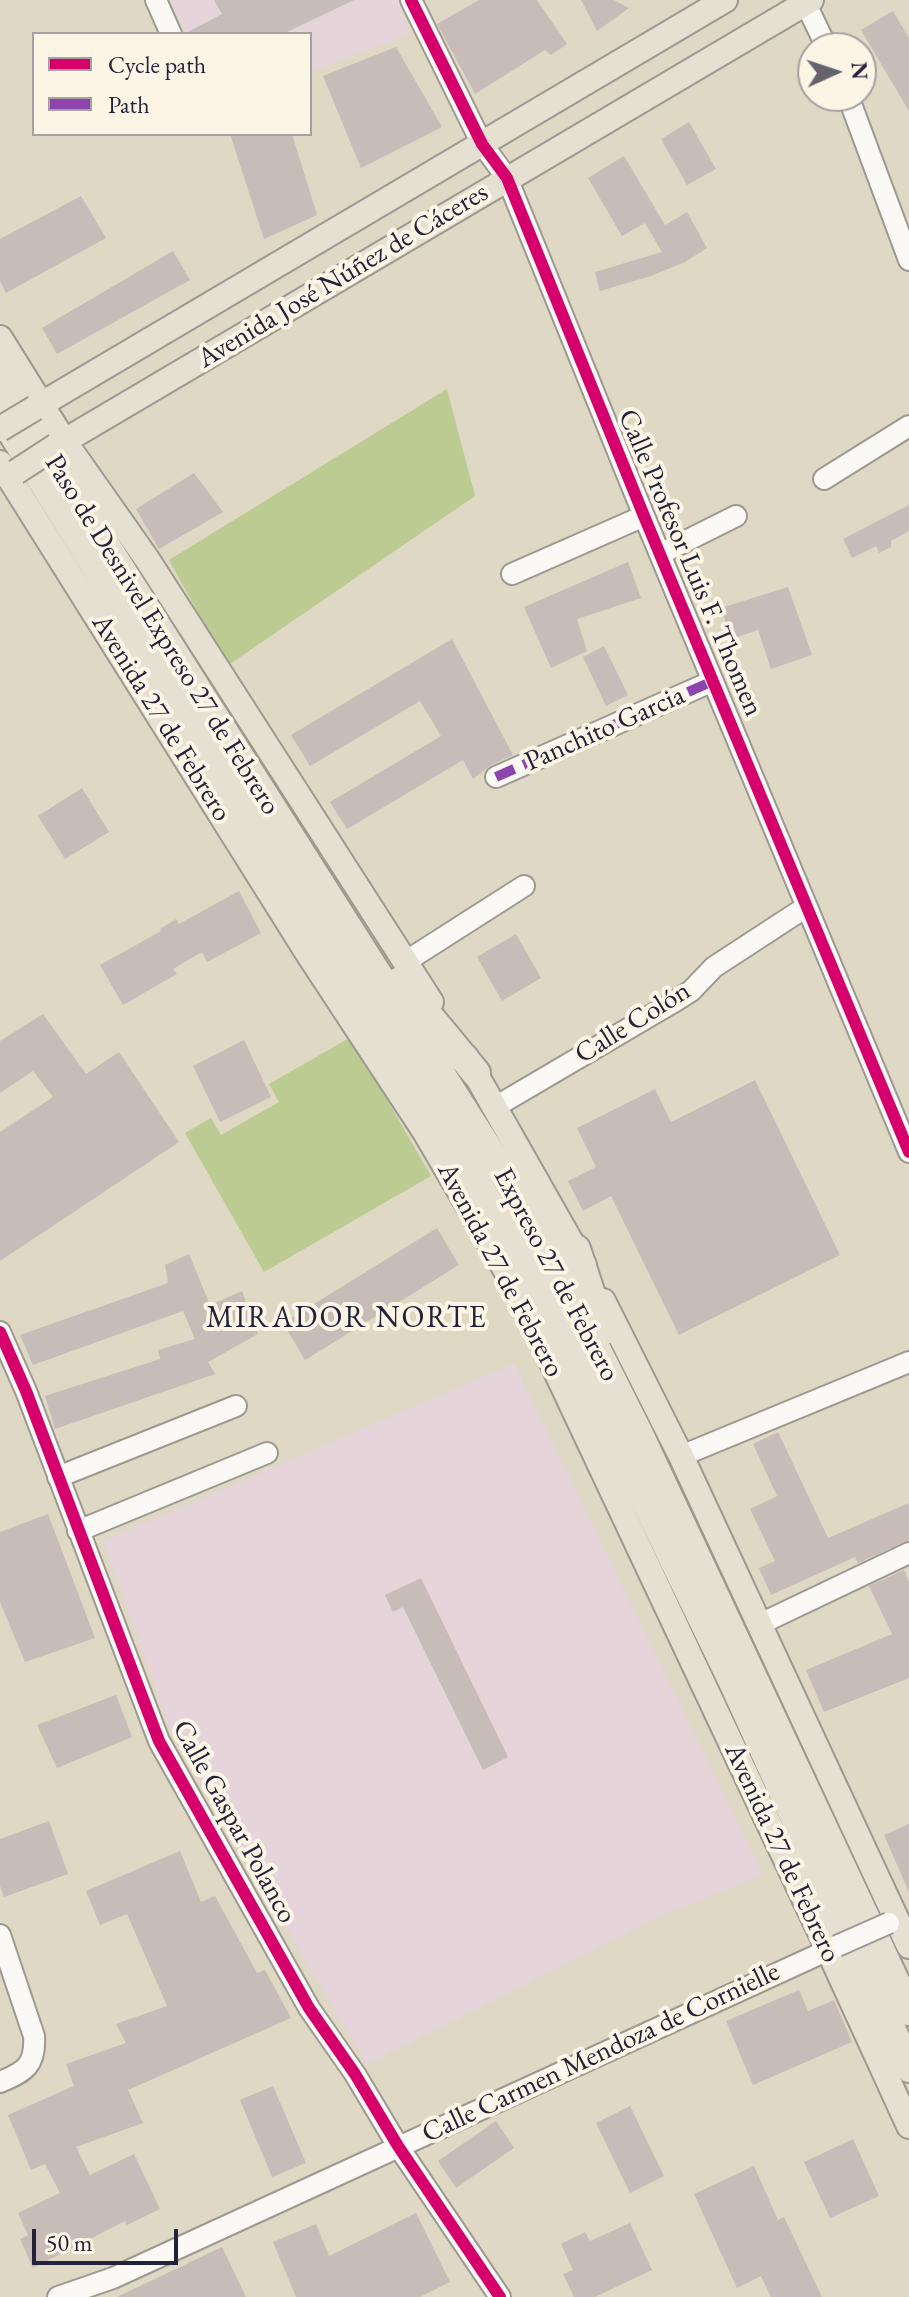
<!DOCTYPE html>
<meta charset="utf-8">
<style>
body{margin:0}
#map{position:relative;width:909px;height:2297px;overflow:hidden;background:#ded8c4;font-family:"EB Garamond",serif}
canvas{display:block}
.legend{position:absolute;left:32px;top:32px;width:280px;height:104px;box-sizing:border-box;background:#fcf5e5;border:2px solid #a5a1a1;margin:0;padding:10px 14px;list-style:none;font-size:24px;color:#22223b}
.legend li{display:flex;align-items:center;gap:16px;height:40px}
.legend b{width:40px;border:2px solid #a5a1a1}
.north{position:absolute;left:797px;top:32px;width:80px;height:80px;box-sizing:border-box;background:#fcf5e5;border:2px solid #a5a1a1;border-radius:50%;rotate:87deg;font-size:22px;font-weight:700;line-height:32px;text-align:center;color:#22223b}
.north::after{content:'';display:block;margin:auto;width:28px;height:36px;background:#64626b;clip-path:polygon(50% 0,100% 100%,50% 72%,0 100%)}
.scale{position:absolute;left:32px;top:2229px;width:146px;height:36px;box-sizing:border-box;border:4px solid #22223b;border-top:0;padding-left:10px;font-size:24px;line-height:28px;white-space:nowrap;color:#22223b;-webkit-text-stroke:6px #fcf5e5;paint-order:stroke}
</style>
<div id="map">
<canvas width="909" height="2297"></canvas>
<ul class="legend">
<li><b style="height:10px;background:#d6006c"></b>Cycle path</li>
<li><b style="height:10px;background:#8e44ad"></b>Path</li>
</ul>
<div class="north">N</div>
<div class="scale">50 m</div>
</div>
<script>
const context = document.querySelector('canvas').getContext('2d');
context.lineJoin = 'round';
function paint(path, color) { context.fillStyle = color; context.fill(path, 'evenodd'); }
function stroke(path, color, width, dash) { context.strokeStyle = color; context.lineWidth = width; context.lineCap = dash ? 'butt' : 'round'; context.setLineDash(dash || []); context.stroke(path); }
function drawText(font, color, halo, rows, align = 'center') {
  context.font = font + ' "EB Garamond",serif'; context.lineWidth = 8; context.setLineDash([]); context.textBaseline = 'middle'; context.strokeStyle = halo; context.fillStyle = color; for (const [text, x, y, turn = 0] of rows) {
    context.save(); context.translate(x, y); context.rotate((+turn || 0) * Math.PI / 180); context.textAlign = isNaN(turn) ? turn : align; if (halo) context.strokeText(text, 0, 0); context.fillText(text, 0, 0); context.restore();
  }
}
paint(new Path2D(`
 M170 0H398L410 34 310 72V34H185Z
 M514 1363 763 1875 659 1917 367 2065 171 1733 103 1541Z`), '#e5d4d9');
paint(new Path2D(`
 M447 389 475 496 227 666 169 560Z
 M351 1037 431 1176 264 1272 185 1133 211 1118 221 1135 279 1102 269 1084Z`), '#bbcb92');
paint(new Path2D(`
 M214 0H354L283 34H184L222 14Z
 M479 0H537L567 44 551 55 545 50 475 94 437 24Z
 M581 0H614L629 8 597 31Z
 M893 11 909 38V111L861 30Z
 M396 47 442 127 361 168 323 76Z
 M689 122 716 169 687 185 661 139Z
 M230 134H292L317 215 264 239Z
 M624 156 665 225 687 212 707 248 685 262 651 276 600 291 595 272 662 252 645 223 622 236 588 178Z
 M81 196 106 238 6 293 0 281V239Z
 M173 251 190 280 57 354 42 328Z
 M194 473 223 512 159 549 136 509Z
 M909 505V531L891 541V547L879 553 876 546 852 558 843 539Z
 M628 562 641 598 577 619 587 651 551 668 524 607Z
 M788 587 812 655 771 669 758 630 731 639 721 608Z
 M452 639 513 755 491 765 473 779 463 760 347 829 330 802 441 736 420 701 310 766 291 735Z
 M604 646 628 695 606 706 583 657Z
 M82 788 109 832 65 859 38 816Z
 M239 891 261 933 207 962 202 952 173 969 177 974 123 1005 100 965 161 931 160 929 176 919 179 924Z
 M516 934 541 978 502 1001 477 957Z
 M43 1014 86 1074 119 1052 179 1142 0 1261V1132L53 1097 33 1071 0 1093V1041Z
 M244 1040 271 1097 220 1122 193 1066Z
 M755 1080 840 1255 679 1335 611 1196 583 1211 568 1181 596 1167 577 1128 655 1089 671 1122Z
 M437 1228 459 1265 305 1360 283 1323Z
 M189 1254 210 1305 242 1291 258 1334 208 1362 215 1374 55 1429 45 1396 160 1359 158 1350 195 1339 183 1311 33 1365 20 1335 168 1283 165 1265Z
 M778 1432 828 1538 909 1503V1540L858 1563 855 1557 771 1595 759 1568 775 1561 750 1509 777 1496 753 1444Z
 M48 1514 95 1638 25 1662 0 1602V1532Z
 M904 1570 909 1582V1678L824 1712 806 1670 892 1634 869 1586Z
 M421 1578 508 1757 483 1770 403 1607 393 1612 385 1595Z
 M116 1695 132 1737 57 1768 37 1725Z
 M49 1821 68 1874 4 1897 0 1886V1839Z
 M909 1824V1892L884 1835Z
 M180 1851 201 1902 215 1896 257 1973 265 1970 291 2018 128 2090 143 2123 76 2147 90 2175 134 2154 160 2209 127 2225 125 2221 33 2268 20 2239 28 2235 18 2213 60 2193 45 2164 31 2170 8 2115 74 2086 66 2064 126 2043 116 2024 167 2006 127 1914 100 1925 86 1891Z
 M799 1990 808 2011 834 2000 852 2042 753 2085 726 2021Z
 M273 2086 306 2163 272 2177 240 2100Z
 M630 2106 664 2176 630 2193 596 2123Z
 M496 2121 514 2148 456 2188 438 2161Z
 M853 2139 879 2196 830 2218 804 2162Z
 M754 2166 778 2220 784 2217 822 2297H771L761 2276 737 2288 694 2194Z
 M416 2213 450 2282 420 2297H296L273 2242 316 2224 329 2256Z
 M630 2223 652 2270 595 2297H574L563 2274 573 2270 561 2244 585 2232 590 2241Z
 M222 2247 246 2297H117L182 2266Z`), '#c8bcb8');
const minor = new Path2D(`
 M156 0 171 34
 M411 0 482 144 507 178 644 516 909 1152
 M804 0 827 48
 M848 96 909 260
 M824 479 909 426
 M660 554 736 516
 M512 574 644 516
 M496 777 713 681
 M405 962 524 886
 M495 1107 672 1003 691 991 714 967 806 907
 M0 1332 26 1391 159 1741 309 2008 355 2074 398 2146 500 2297
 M681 1456 909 1362
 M58 1477 236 1406
 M78 1531 267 1453
 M760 1624 909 1553
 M0 1935 34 2036C36 2065 25 2072 0 2082
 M58 2297 113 2278 837 1946`);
const major = new Path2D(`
 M0 338 64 441 147 559 431 1002
 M35 408 725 0
 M56 446 811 0
 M0 463 307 952 425 1132 519 1293 828 1949 909 2126
 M466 1057 584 1265
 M603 1301 681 1456 909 1946`);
const highway = new Path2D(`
 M0 374 30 426 525 1207 637 1430 909 2011
 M0 413 429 1103 525 1264 620 1449 733 1682 909 2068
 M400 981 476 1073
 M576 1249 603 1331`);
stroke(minor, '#9d9990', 24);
stroke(major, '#9d9990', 28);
stroke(highway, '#9d9990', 32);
stroke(minor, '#faf9f6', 20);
stroke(major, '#e6e0d2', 24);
stroke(highway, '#e6e0d2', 28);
const minorBridge = new Path2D(`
 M837 1946 889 1923`);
const majorBridge = new Path2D(`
 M0 429 35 408
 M16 472 56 446`);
stroke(minorBridge, '#9d9990', 24, []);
stroke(majorBridge, '#9d9990', 28, []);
stroke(minorBridge, '#faf9f6', 20);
stroke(majorBridge, '#e6e0d2', 24);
stroke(new Path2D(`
 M496 777 713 681`), '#8e44ad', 10, [20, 10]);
stroke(new Path2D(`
 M411 0 482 144 507 178 644 516 909 1152
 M0 1332 26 1391 159 1741 309 2008 355 2074 398 2146 500 2297`), '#d6006c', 12);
drawText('28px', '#22223b', '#fcf5e5', [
 ["Avenida José Núñez de Cáceres",343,276,-31],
 ["Calle Profesor Luis F. Thomen",690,563,67],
 ["Paso de Desnivel Expreso 27 de Febrero",162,635,58],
 ["Avenida 27 de Febrero",161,718,58],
 ["Panchito Garcia",605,729,-24],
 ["Calle Colón",633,1023,-32],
 ["Avenida 27 de Febrero",500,1270,62],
 ["Expreso 27 de Febrero",556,1275,62],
 ["Calle Gaspar Polanco",234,1822,61],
 ["Avenida 27 de Febrero",782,1853,65],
 ["Calle Carmen Mendoza de Cornielle",601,2053,-25]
]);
context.letterSpacing = '2px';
drawText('30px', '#22223b', '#fcf5e5', [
 ["MIRADOR NORTE",347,1319]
]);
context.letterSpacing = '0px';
</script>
